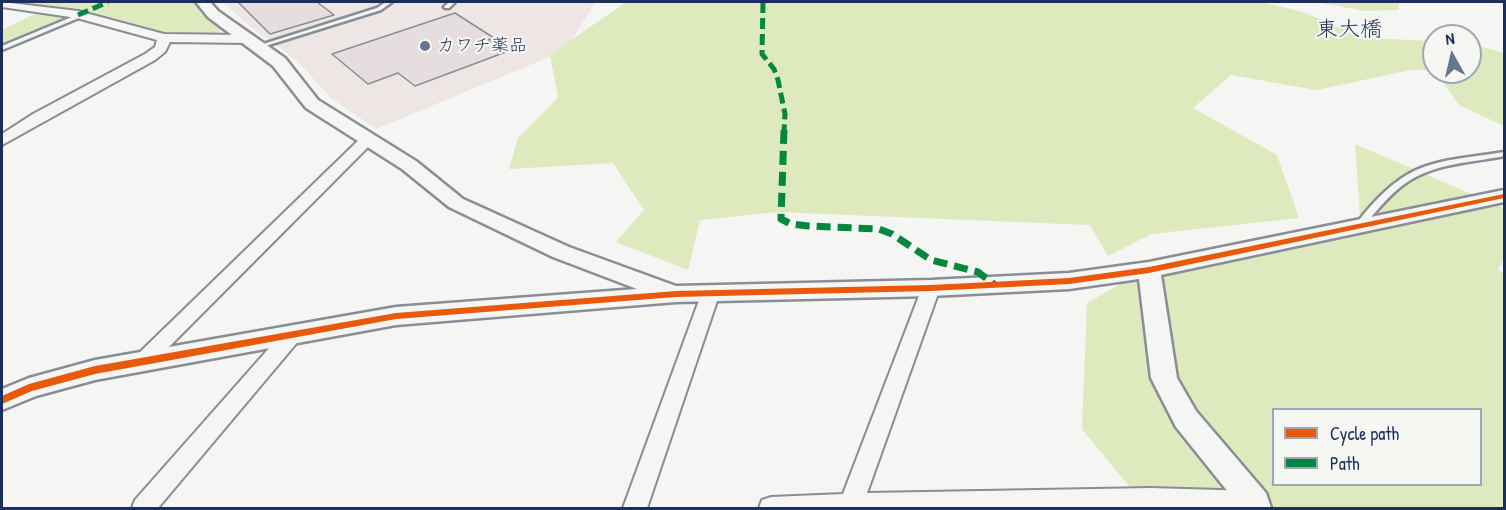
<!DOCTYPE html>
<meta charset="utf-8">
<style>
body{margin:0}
#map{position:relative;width:1506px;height:510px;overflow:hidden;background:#f5f5f3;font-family:"Patrick Hand",sans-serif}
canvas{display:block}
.frame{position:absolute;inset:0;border:3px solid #1b2f5e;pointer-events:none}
.legend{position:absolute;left:1272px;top:408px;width:210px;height:78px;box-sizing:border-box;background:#f6f6f2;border:2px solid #9ea6b7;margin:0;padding:8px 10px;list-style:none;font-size:18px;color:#1b2f5e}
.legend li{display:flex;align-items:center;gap:12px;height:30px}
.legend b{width:30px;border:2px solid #9ea6b7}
.north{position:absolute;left:1422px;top:24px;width:60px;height:60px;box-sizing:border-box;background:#f6f6f2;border:2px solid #9ea6b7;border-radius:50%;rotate:352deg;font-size:16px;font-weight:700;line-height:24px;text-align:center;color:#1b2f5e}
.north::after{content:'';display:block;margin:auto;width:21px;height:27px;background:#677492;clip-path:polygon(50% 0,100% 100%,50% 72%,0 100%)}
</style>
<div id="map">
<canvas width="1506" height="510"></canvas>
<div class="frame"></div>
<ul class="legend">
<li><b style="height:8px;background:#e8590c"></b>Cycle path</li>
<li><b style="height:8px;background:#00873e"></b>Path</li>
</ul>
<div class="north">N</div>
</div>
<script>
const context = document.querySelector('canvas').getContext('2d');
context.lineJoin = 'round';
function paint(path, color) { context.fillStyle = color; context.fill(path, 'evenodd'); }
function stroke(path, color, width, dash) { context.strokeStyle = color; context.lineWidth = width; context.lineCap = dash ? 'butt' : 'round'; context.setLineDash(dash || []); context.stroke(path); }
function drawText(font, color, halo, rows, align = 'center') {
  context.font = font + ' "Patrick Hand","Klee One",sans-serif'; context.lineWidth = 4.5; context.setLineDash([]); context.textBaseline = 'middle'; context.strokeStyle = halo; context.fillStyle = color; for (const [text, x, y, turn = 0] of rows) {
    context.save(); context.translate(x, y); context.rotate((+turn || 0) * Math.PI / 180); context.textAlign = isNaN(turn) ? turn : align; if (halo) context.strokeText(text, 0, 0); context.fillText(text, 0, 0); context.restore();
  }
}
paint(new Path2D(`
 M223 2H595L566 50 376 129 331 98 296 60 251 27Z`), '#ede6e5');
paint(new Path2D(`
 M12 2H196L222 30 212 36 152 34 76 13 2 43V30L47 8Z
 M626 2H1261L1303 12 1364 38 1434 41V70H1411L1316 90 1231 75 1193 108 1277 155 1299 218 1151 234 1108 256 1090 225 777 212 700 220 688 270 616 242 644 210 613 163 509 169 518 138 558 98 550 55Z
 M1316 2H1399V10L1365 11Z
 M1470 43 1504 53V126L1459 105 1436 72H1470Z
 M1355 144 1504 208V257L1498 270 1504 274V508H1140L1138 497 1082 429 1087 303 1168 257 1361 230ZM1274 410H1480V484H1274Z`), '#dfe9be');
const building = new Path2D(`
 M238 2H317L334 15 270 34Z
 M455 13 494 38 488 40 506 52 415 86 398 73 368 84 332 54Z`);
paint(building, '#e5ddde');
stroke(building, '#898d95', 1.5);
const service = new Path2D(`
 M386 2H392L381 10 262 47 257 46 377 8Z
 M449 2H455L449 8H445L444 7Z
 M79 14 82 16 81 17 2 50V46Z
 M1504 152V156C1470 163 1432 163 1403 185 1387 197 1374 214 1361 229H1355L1354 227C1370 205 1391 182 1416 170 1444 158 1475 157 1504 152Z`);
const minor = new Path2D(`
 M2 2 78 11 164 34 247 35 253 39 247 43 170 42 165 52 155 60 2 145V134L33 114 145 54 155 47 157 40 77 18 2 7Z
 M368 134 376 139 373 142 152 364 145 367 138 364 135 359 138 354 363 136Z
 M931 282 938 283 940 288 867 493 1151 488 1255 491 1264 495 1267 502 1264 508H759L762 500 771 497 843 494 922 288 924 283Z
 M710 288 717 290 719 295 647 508H623L701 295 703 290Z
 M293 327 300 329 303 334 300 339 158 508H132L135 500 286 329Z`);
const tertiary = new Path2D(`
 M196 2H210L218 11 285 58 318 100 416 161 463 199 569 247 676 286 931 280 1069 273 1149 262 1504 190V202L1161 275 1177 378 1196 411 1266 493 1271 508H1241L1176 427 1151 378 1139 279 1069 289 931 296 676 302 396 325 95 380 36 396 2 410V389L29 378 95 360 396 307 637 289 553 257 449 207 402 169 306 108 273 66 208 17Z`);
stroke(service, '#898d95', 5);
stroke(minor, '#898d95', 4);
stroke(tertiary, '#898d95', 5);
paint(service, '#f5f5f3');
paint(minor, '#f5f5f3');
paint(tertiary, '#f5f5f3');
stroke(new Path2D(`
 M763 2 762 54 774 69 778 80 785 114 784 131
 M78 15 108 2`), '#00873e', 5, [11, 5]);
stroke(new Path2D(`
 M784 130 781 219 791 224 808 226 879 229 892 234 931 260 978 272 995 285`), '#00873e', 7, [14, 7]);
paint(new Path2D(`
 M1504 194V198L1149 273 1069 284 931 291 676 297 396 319 95 374 32 391 2 404V396L29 384 95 366 396 313 676 291 931 285 1069 278 1149 267Z`), '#e8590c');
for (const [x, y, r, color] of [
 [425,46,6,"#677492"]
]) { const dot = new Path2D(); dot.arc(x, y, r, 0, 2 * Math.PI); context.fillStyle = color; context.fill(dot); stroke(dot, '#f6f6f2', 2); }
drawText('18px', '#1b2f5e', '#f6f6f2', [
 ["カワチ薬品",437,46]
], 'left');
drawText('22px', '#1b2f5e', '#f6f6f2', [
 ["東大橋",1349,30]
]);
</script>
